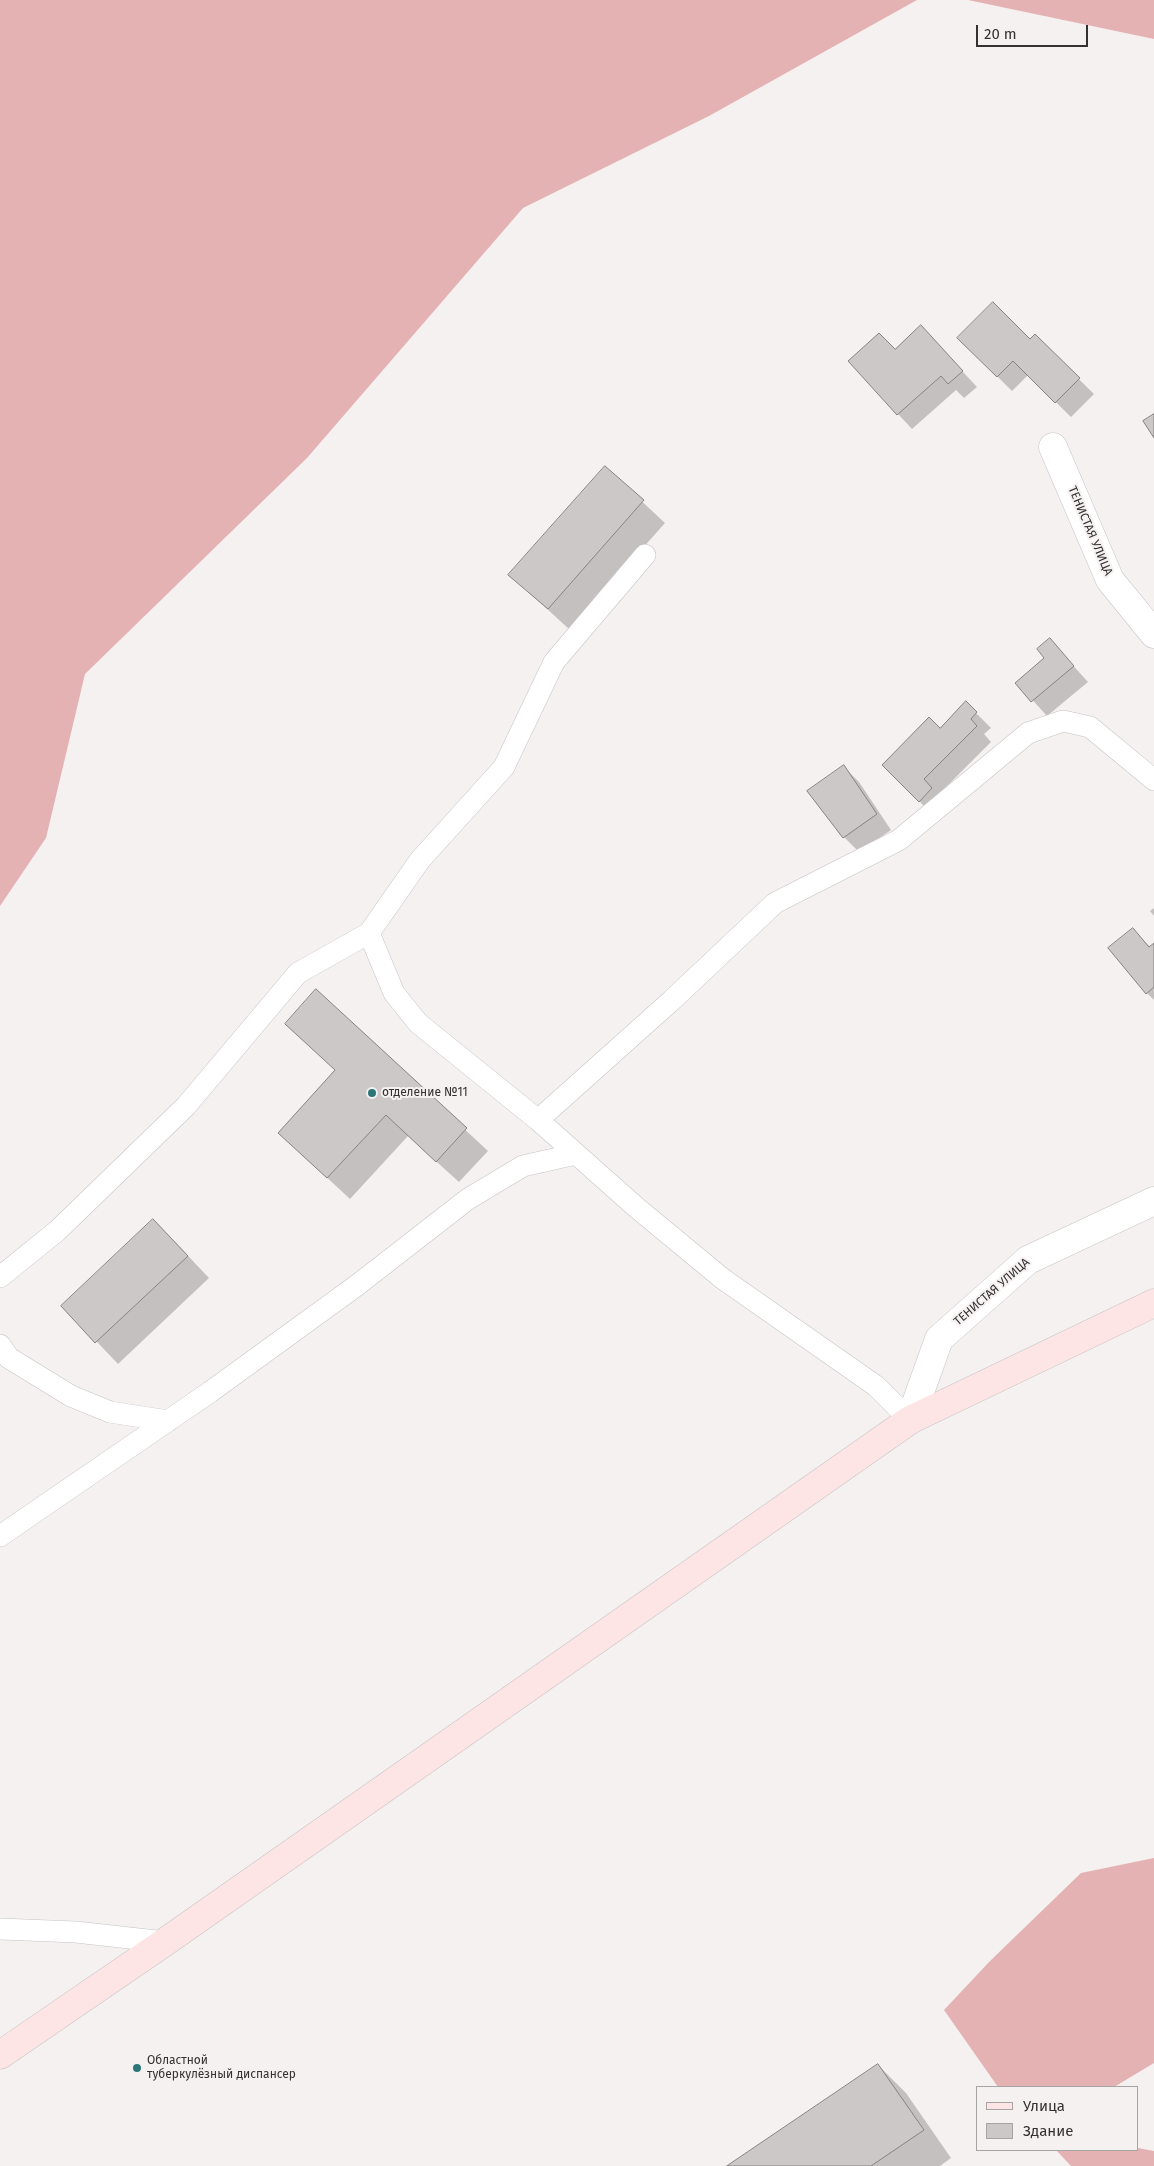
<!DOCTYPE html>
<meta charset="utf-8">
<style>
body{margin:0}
#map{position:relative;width:1154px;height:2166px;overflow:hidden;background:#f5f1f1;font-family:"Fira Sans",sans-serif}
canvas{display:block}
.legend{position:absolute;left:976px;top:2086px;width:162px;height:65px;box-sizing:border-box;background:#f5f1f1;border:1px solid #a7a4a4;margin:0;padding:6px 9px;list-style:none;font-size:15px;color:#333131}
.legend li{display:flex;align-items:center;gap:10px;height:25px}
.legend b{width:25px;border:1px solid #a7a4a4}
.scale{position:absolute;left:976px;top:25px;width:112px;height:22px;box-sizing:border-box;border:2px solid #333131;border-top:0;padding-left:6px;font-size:15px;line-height:18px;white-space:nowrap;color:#333131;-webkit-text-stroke:4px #f5f1f1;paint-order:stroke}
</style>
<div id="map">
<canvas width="1154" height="2166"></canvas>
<ul class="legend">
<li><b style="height:6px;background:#fde5e6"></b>Улица</li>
<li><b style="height:14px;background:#ccc8c8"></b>Здание</li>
</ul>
<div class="scale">20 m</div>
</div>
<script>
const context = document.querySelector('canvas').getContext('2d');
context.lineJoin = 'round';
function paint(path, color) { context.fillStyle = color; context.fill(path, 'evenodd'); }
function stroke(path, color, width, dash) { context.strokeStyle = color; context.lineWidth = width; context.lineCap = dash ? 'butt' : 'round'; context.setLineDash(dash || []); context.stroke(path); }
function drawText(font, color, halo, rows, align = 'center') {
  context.font = font + ' "Fira Sans",sans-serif'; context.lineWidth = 4; context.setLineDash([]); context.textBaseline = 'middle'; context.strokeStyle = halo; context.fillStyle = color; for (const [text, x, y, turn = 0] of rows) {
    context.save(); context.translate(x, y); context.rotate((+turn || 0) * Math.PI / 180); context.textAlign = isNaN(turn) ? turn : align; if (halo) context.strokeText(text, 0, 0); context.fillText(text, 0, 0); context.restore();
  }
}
paint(new Path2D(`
 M0 0H917L709 116 523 208 307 458 85 674 46 838 0 906Z
 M968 0H1154V39Z
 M1154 1858V2063L1114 2087H998L944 2010 990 1961 1081 1873Z
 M1138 2148 1154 2151V2166H1071L1056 2150H1138Z`), '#e5b2b4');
paint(new Path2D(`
 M921 327 977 387 964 398 956 390 912 429 898 414 895 350Z
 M1035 336 1094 394 1071 417 1028 375 1012 391 959 338 1030 341Z
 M605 467 665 523 570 630 510 575Z
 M1050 640 1088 682 1047 716 1017 683 1046 658Z
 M966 703 991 728 984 734 991 742 938 795 934 816 883 765 940 729Z
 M844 767 859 782 891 830 859 852 844 837Z
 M1154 908V916L1150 911Z
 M1133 930 1150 947 1154 944V1000L1147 993Z
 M316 991 488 1151 459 1182 408 1136 350 1199 279 1133 336 1071Z
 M175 1242 209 1278 118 1364 63 1306Z
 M878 2065 906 2093 951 2158 940 2166H729Z`), '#0003');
const building = new Path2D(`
 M993 302 1030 339 1035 334 1080 378 1055 403 1013 361 997 377 957 338Z
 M921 325 963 371 948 384 941 376 897 415 848 361 879 333 895 349Z
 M1154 414V438L1143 421Z
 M605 466 644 500 548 609 508 575Z
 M1050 638 1074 666 1031 702 1015 683 1044 658 1037 649Z
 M966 701 977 712 971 719 977 726 924 779 932 788 919 802 882 765 929 717 940 728Z
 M844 765 877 814 843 838 807 791Z
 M1133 928 1149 947 1154 943V987L1146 994 1108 948Z
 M316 989 467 1128 436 1162 386 1115 327 1178 278 1133 335 1070 285 1024Z
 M153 1219 188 1256 95 1343 61 1306Z
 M878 2064 924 2130 871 2166H727Z`);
paint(building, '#ccc8c8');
stroke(building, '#868283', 1);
const lane = new Path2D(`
 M369 933 394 993 418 1023 538 1120 637 1208 723 1279 876 1386 910 1420
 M538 1120 671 1001 775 903 899 840 1028 733 1063 721 1090 727 1154 780
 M0 1277 57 1231 186 1106 298 973 369 933 420 860 504 767 554 662 645 555
 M0 1345 9 1358 71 1396 110 1412 168 1421
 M0 1536 210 1392 356 1286 468 1199 523 1166 576 1154
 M0 1929 76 1932 165 1942`);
const street = new Path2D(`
 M1053 447 1110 580 1154 634
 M910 1420 939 1339 1028 1260 1154 1201`);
const secondary = new Path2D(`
 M0 2055 165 1942 910 1420 1154 1303`);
stroke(lane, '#c7c3c3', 22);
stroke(street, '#c7c3c3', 29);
stroke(secondary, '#c7c3c3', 29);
stroke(lane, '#fff', 21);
stroke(street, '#fff', 28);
stroke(secondary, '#fde5e6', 28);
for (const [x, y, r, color] of [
 [372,1093,5,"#2c7677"],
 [137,2068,5,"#2c7677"]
]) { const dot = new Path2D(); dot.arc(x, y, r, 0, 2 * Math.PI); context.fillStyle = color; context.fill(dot); stroke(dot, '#f5f1f1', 2); }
drawText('12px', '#333131', '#f5f1f1', [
 ["ТЕНИСТАЯ УЛИЦА",1090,531,67],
 ["ТЕНИСТАЯ УЛИЦА",992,1292,-41]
]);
drawText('12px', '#333131', '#f5f1f1', [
 ["отделение №11",382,1093],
 ["Областной",147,2061],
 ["туберкулёзный диспансер",147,2075]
], 'left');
</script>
